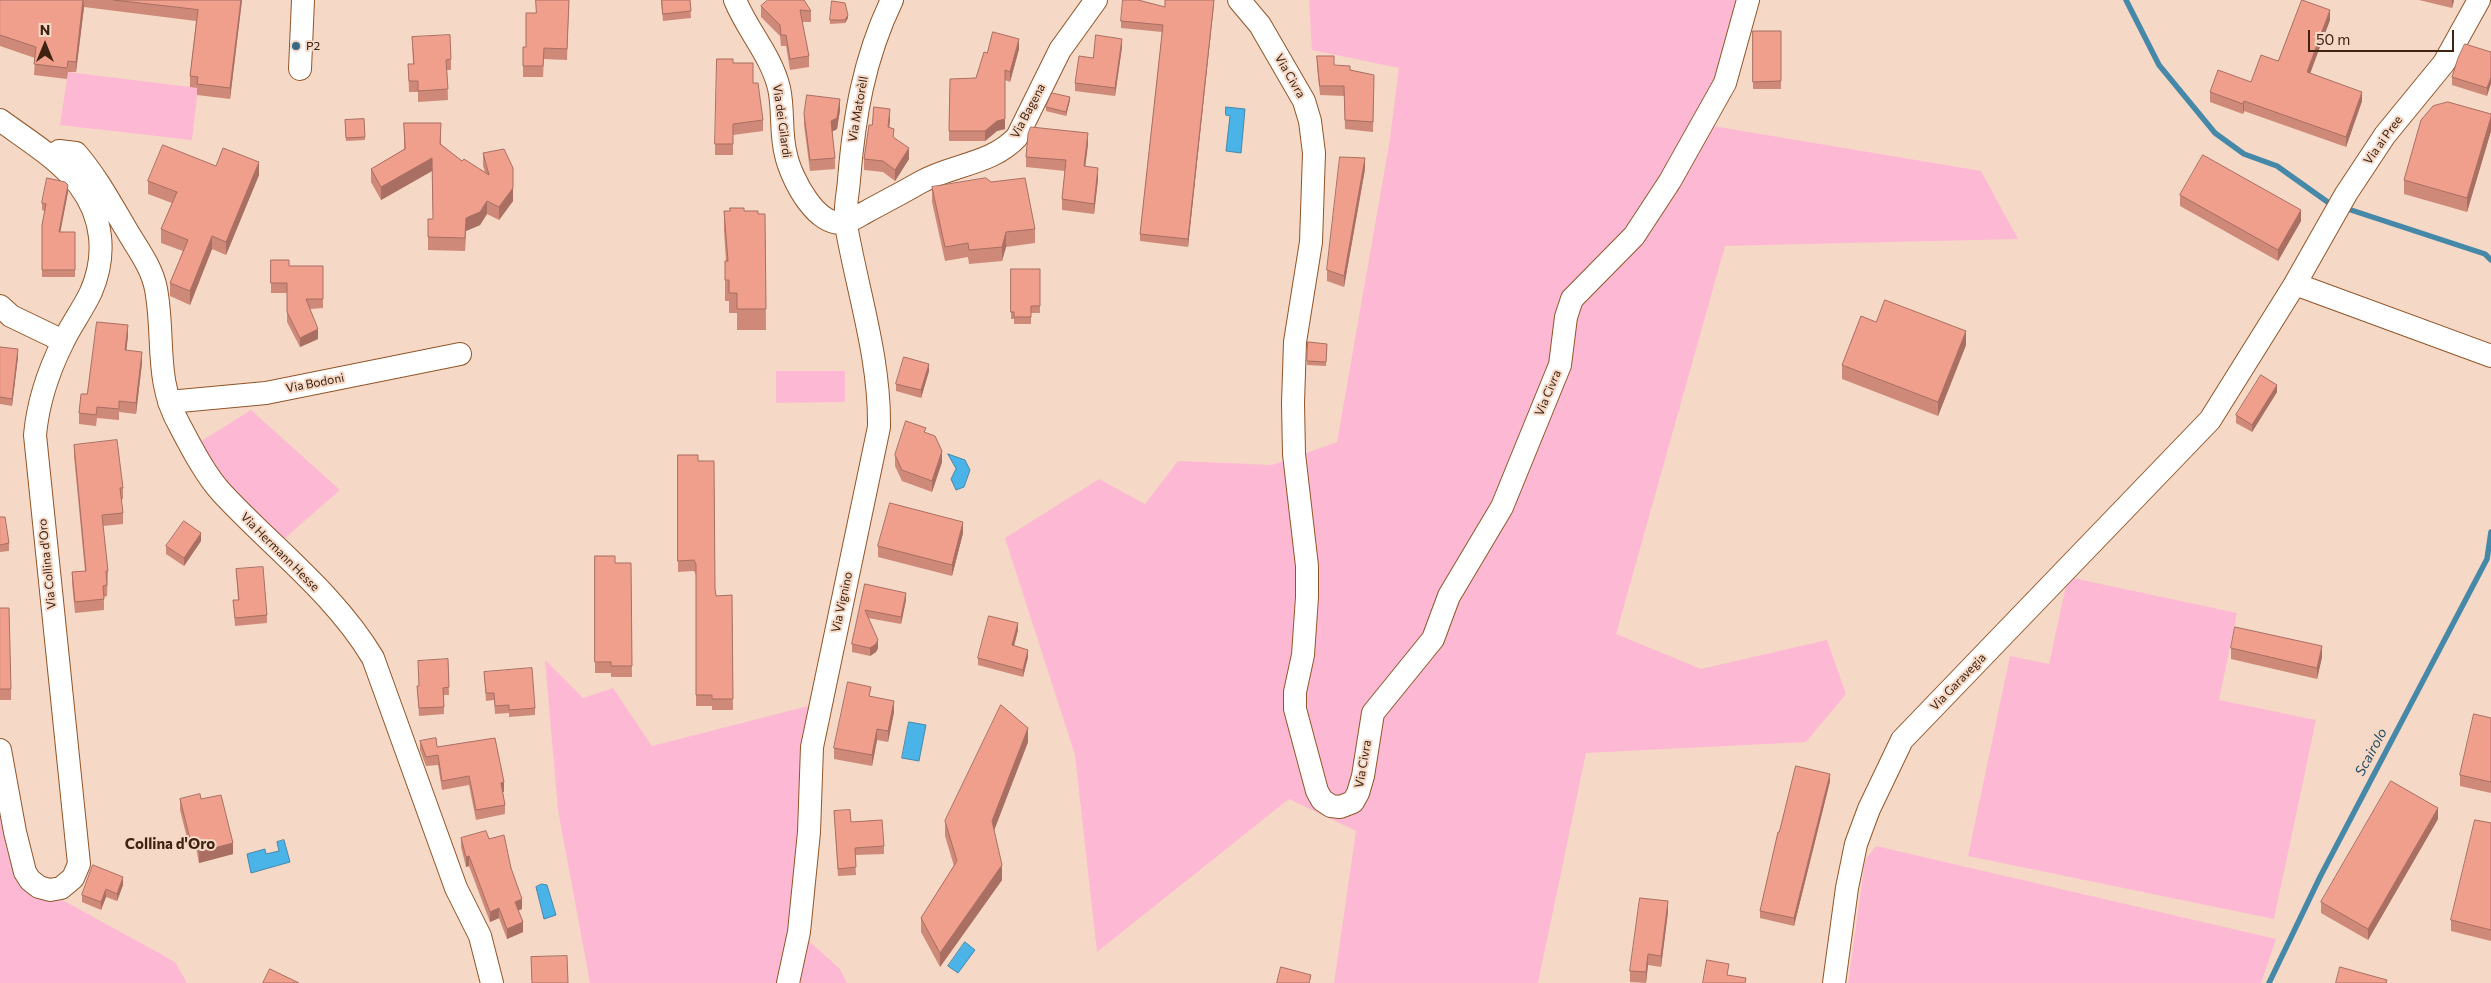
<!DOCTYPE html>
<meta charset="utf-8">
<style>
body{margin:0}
#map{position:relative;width:2491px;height:983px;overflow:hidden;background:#f5d8c6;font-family:Commissioner,sans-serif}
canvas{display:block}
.north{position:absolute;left:20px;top:20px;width:50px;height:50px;-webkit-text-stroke:4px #f5d8c6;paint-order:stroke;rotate:0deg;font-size:14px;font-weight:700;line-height:20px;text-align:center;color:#3e2311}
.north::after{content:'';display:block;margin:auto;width:18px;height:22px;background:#3e2311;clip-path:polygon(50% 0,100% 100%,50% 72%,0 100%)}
.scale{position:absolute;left:2308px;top:30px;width:146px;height:22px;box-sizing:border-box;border:2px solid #3e2311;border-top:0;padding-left:6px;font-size:15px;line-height:18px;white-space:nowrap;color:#3e2311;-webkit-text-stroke:4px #f5d8c6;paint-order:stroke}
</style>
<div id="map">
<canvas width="2491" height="983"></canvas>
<div class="north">N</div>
<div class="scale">50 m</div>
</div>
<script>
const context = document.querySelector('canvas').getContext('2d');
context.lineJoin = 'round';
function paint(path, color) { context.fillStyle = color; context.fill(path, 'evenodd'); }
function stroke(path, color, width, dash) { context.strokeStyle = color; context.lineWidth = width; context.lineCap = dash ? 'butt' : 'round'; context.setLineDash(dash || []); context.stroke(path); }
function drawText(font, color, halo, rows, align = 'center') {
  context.font = font + ' Commissioner,sans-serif'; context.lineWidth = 4; context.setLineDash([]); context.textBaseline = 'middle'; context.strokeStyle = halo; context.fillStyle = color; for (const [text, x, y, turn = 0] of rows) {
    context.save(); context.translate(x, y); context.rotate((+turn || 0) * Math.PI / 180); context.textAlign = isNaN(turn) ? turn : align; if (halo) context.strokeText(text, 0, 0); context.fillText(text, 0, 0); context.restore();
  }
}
paint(new Path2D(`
 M1309 0H1748L1701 124 1981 171 2018 239 1725 246 1616 634 1701 669 1827 640 1846 694 1806 742 1586 753 1538 983H1334L1356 831 1289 799 1097 952 1075 755 1005 538 1099 479 1145 504 1178 461 1272 465 1337 442 1389 145 1399 68 1312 50Z
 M68 72 198 88 192 140 60 125Z
 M776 371H845V402L776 403Z
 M251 410 340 490 275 547 192 447Z
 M2068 577 2237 613 2219 700 2316 720 2274 919 1968 856 2010 656 2049 664Z
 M545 660 583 698 613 688 652 746 820 703 799 932 840 969 847 983H590L558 810Z
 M0 750 39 887 175 962 187 983H0Z
 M1876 846 2276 939 2261 983H1848L1865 860Z`), '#fdb9d3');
const water = new Path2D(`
 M1226 107 1245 109 1241 153 1226 151 1230 116 1226 115Z
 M948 454 965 460 970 470 964 487 956 490 951 479 956 469Z
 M909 722 926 725 919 761 902 758Z
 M284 840 290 862 251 873 247 854 265 849 266 854 279 851 277 842Z
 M542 884 547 885 556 915 544 919 536 887Z
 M965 942 975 950 958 973 948 966Z`);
paint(water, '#4ab3e8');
stroke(water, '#4688a8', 1);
stroke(new Path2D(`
 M2126 0 2159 65 2215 133 2244 154 2277 166 2329 203
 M2351 210 2485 254 2491 260
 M2269 983 2320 877 2487 559 2491 532`), '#4688a8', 5.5);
const minor = new Path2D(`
 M735 0C747 30 771 55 779 88 784 110 780 133 786 155 791 178 817 230 846 222 853 220 860 215 866 212 884 202 902 193 919 183 952 164 991 165 1017 137L1060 50 1096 0
 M1239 0 1260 25 1304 101 1310 121 1314 153 1311 242 1295 342 1293 403 1294 454 1307 566V597L1303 655 1295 692V709L1317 791 1322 800 1331 806 1340 807 1353 802 1358 793 1363 776 1373 713 1433 639 1449 596 1502 507 1560 365 1566 317 1572 299 1634 236 1670 181 1725 83 1748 0
 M300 69 303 0
 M0 120C27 140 58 158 79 185 103 217 107 255 91 292 83 309 71 325 63 342 48 372 38 402 35 435L79 864 73 878 61 888 50 890 39 887 30 880 25 872 15 832 0 750
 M51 157 59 151 76 153C96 176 110 202 126 229 137 248 152 267 156 289 165 337 154 381 180 426 191 447 206 476 222 493 272 547 335 594 373 658L456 888 480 936 492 983
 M2295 284 2491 356
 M0 306 11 316 63 341
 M169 402 266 393 460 354
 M788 983 799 932 809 832 812 747 879 427C880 358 858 293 846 225 844 211 848 194 849 180 854 117 864 58 892 0
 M1834 983 1847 888 1856 844 1869 809 1902 740 2210 420 2295 284 2346 194 2385 135 2444 63 2479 0`);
stroke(minor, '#925528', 24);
stroke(minor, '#fff', 22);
paint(new Path2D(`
 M0 0H242L230 99 197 95V88L190 87V76L196 21 84 7 76 72H68L67 79 34 75 35 58 0 46Z
 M569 0 567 60 544 59 543 77H523V47H526L536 13Z
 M661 0H690L691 18 663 21Z
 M1214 0 1188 247 1140 241V234L1162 32 1121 28V21L1165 7Z
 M2419 0H2454L2452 8Z
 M761 6 811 11V22H802L809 56V67L790 70 786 46H781L780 36 761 17Z
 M848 18 845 23 830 24V20Z
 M2330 20 2310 73 2362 101 2346 147 2244 111 2243 114 2210 102V92L2251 82Z
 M1753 31H1781V89H1753Z
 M412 37 451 59V70H447L448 100 418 102V92H409L408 64H413Z
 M1122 47 1115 96 1075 91V83Z
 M1019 49 1010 82 1005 80V129L997 131 985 141H949V131L976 78 987 53Z
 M2491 52 2487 96 2452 85V77Z
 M1317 56 1334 65 1350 70 1374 75 1373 132 1345 129 1344 96 1320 95 1317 66Z
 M733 63 753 83 763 120V131L733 135V155H715V144Z
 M1070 100 1066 116 1046 111V107Z
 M840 110 837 129 832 132 835 158V169L810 171 804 125V114Z
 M2491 114V131L2467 212 2404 194V180Z
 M364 119 365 140 346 141 345 120Z
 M890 120 889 128 894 138 909 159 895 181 883 172 864 170V159L872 125Z
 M404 123 441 136V144L462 161 485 172 483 166V153L513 181V201L499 220 487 214 480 225 466 231 465 251 428 250V219H433L432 171 381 200 371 182V169L404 149Z
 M1088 144 1085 166 1098 179 1094 214 1062 210V199L1065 171 1026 167V157Z
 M216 166 259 175 226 255 212 249 190 305 170 296V283L183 251 161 243V229L172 203 148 194V181Z
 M1365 169 1344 287 1327 281V270Z
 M932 187 1035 229V243L1006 247 1002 261 969 264 968 257 945 261 932 202Z
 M68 192 60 232H75V277H42V225L45 211 42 210V203Z
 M2180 195 2301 221 2278 261 2180 206Z
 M724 211H744L758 214H765L766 330H737V313H729V301H725V261H726L724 231Z
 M271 260 289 266H323V308L310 309 318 339 300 347 287 322V293H271Z
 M1011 269H1040V313H1031V324H1014V319H1011Z
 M1876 322 1966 345 1938 416 1842 379V365Z
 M128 336 126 351 142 363 136 414 119 412V420L97 418 96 426 79 424V413Z
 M1308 342 1327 344 1326 366 1307 365Z
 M0 347 18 357 12 406 0 404Z
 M929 371 921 398 896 391V384Z
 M2277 392 2252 432 2236 423V415Z
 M926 433 942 462 932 492 902 481 895 466V455Z
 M74 445 123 488V499H121L123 513V524L103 526 108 571 107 596 104 597V610L75 613 72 583V572L85 571 74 456Z
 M678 455 698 461 716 596 732 595 733 710H712V706H696V575L694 571 678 572Z
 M0 517 9 543V551L0 552Z
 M963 533 952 576 878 557V546Z
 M201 541 184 566 166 554V546Z
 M595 556 615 563H631L632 677H611V673H595Z
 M236 569 267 615V623L235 626 233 600H238Z
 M865 584 906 600 901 624 868 618 878 648 876 652 870 656 852 652V644Z
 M0 608 11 689V700H0Z
 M1018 630 1014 646 1028 657 1023 677 978 665V658Z
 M2231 648 2322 657 2317 679 2231 659Z
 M448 659 449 695H444V714L419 716 417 686H419Z
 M484 672 535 708V715L509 717V713L495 714 494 700 486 701Z
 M871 697 894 712 888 742 877 740 872 766 834 759V748Z
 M2491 718V793L2460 786V775Z
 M420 741 437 747 504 792H502L505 805V814L476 820 469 785 442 790 438 765 426 766 420 750Z
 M1028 742 994 830 1002 880 940 967 921 932V918L954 866 945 836V821Z
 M1830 781 1794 926 1760 918V911L1779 832Z
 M180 799H201L233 854 199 863 196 848 190 850 180 810Z
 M834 811 884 846V854L855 855 856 875 838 876Z
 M2438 819 2368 940 2321 913V902Z
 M2491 823V941L2451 931V920Z
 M461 838 489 839 511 868 522 909 518 910 523 932 507 939 499 918 490 922 469 866 466 867 461 847Z
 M123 885 117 901 106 897 101 910 82 902V895Z
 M1668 912 1661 967 1648 965 1646 983 1630 982V971Z`), '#ce8978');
paint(new Path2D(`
 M83 0 84 7 76 72V62Z
 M241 0H242L230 99V88Z
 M1214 0V4L1188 247V239Z
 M2452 0H2454L2452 8Z
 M2330 10V20L2307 82V72Z
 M848 15V18L845 23V20Z
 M1019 39V49L1010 82V72Z
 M1122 39V47L1115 96V88Z
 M2491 77V84L2487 96V88Z
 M2362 92V101L2346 147V137Z
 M1070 97V100L1066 116V112Z
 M840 99V110L837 129 831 132V121Z
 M2244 101V111L2243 114V104Z
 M890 109V120L888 138V127Z
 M2491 117V131L2467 212V198Z
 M1005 119V129L997 131 985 141V131L997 121Z
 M1088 133V144L1084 177V166Z
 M909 148V159L895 181V170Z
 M432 158V171L381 200V187Z
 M1365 158V169L1344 287V276Z
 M259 162V175L226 255V242Z
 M513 168V201L499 220V207Z
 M1098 168V179L1094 214V204Z
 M68 185V192L59 239V232Z
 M487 201V214L480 225 466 231 465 251 466 218Z
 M2301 210V221L2278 261V250Z
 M1006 232V247L1002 261V247Z
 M212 236V249L190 305V291Z
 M128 325V336L125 361V350Z
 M318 329V339L300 347V338Z
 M1966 331V345L1938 416V402Z
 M18 349V357L12 406V399Z
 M142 352V363L136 414V403Z
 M929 364V371L921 398V390Z
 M2277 385V392L2252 432V425Z
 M942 451V462L932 492V481Z
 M963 522V533L952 576V565Z
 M201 533V541L184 566V558Z
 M906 593V600L901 624V617Z
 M1018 623V630L1012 653V645Z
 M878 640V648L876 652 870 656V648Z
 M2322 646V657L2317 679V668Z
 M1028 650V657L1023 677V670Z
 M894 701V712L888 742V731Z
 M1028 728V742L992 836V821Z
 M877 729V740L872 766V755Z
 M1830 774V781L1794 926V918Z
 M504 782V792H501V783Z
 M2438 808V819L2368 940V929Z
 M196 837V848L190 850V839Z
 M233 843V854L199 863V852Z
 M469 856V866L466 867V857Z
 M1002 865V880L940 967V953Z
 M123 877V885L117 901V894Z
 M106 889V897L101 910V902Z
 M522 899V909L515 912V902Z
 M1668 901V912L1661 967V956Z
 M499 908V918L490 922V912Z
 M523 922V932L507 939V929Z
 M1648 954V965L1646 983V972Z`), '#a86f62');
const building = new Path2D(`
 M0 0H83L76 62 68 61 67 68 34 64 36 47 0 35Z
 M114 0H241L230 88 197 84 198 77 190 76 198 10Z
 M536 0H569L567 49 544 48 543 66H523V47H526V13H536Z
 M662 0H690L691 11 663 14Z
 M768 0H804L811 11 800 10 809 56 790 59 786 35H781L780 25 761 6Z
 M1123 0H1138L1165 7V0H1214L1188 239 1140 234 1163 25 1121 21Z
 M2302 0 2330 10 2307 72 2362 92 2346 137 2244 101 2243 104 2210 92 2218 70 2251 82 2261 55 2278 61Z
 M832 1 845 3 848 15 845 20H830Z
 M1753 31H1781V81L1753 82Z
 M993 32 1019 39 1010 72 1005 70V119L997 121 985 131H949L950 79 976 78 984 52 987 53Z
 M450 35 451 59 446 60 448 89 418 91V81H409L408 64H414L412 37Z
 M1096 35 1122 39 1115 88 1075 83 1079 56 1093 58Z
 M2465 44 2491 52V77L2487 88 2452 77 2458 58Z
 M1317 56H1334V65L1350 66V70L1374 75 1373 122 1345 120 1344 86H1320Z
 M717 59H733V63H753V83H758L763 120 733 124V144H715Z
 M1052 93 1070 97 1066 112 1046 107Z
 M807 95 840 99 837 118 831 121 835 158 810 160 804 114Z
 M2448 102 2491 114V117L2467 198 2404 180 2421 120 2433 106Z
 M874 107 890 109 888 127 894 129 893 137 909 148 895 170 883 161 864 159 869 125H872Z
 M364 119 365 137 346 138 345 120Z
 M404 123H441L440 144 462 161 464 159 489 175 483 153 504 149 513 168V188L499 207 487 201 480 212 466 218 465 238 428 237V219H433L432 158 381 187 371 169 405 149Z
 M1031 127 1088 133 1084 166 1098 168 1094 204 1062 199 1066 160 1026 157 1028 134Z
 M163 145 216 166 223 148 259 162 226 242 212 236 190 291 170 283 188 240 161 229 177 192 148 181Z
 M2203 155 2301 210 2278 250 2180 195Z
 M1340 157 1365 158 1344 276 1327 270Z
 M47 178 65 182 68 185 59 232H75V270H42V225L46 204 42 203Z
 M986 178 991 182 1025 178 1035 229 1006 232 1002 247 969 250 968 243 945 247 932 187Z
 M730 208H744V211H758V214H765L766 309H737V293H729V280H725V261H728L724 211H730Z
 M271 260H289V266H323V299H306L318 329 300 338 287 312V283H271Z
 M1011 269H1040V306H1031V317H1014V312H1011Z
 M1885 300 1966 331 1938 402 1842 365 1861 316 1876 322Z
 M97 322 128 325 125 350 142 352 136 403 119 401V409L97 407 96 415 79 413 81 394H87Z
 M1308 342 1327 344 1326 362 1307 361Z
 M0 347 18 349 12 399 0 397Z
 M904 357 929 364 921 390 896 384Z
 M2261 375 2277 385 2252 425 2236 415Z
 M906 421 926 428 924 432 935 436 942 451 932 481 902 470 895 455Z
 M117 440 123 488H120L123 513 102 515 108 571H106L107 585 103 586 104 599 75 602 72 572 86 571 74 445Z
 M678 455H698V461H714L715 589 716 596 732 595 733 699H712V695H696V564L694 560 678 561Z
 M890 503 963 522 952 565 878 546Z
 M0 517H5L9 543 0 545Z
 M184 521 201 533 184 558 166 546Z
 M595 556H615V563H631L632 666H611V662H595Z
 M263 567 267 615 235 618 233 600H239L236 569Z
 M865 584 906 593 901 617 865 610 878 640 876 644 870 648 852 644Z
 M0 608H9L11 689H0Z
 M989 616 1018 623 1012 645 1028 650 1023 670 978 658Z
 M2235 627 2322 646 2317 668 2231 648Z
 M448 659 449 687 443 688 444 707 419 708 417 686H419L418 661Z
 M532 668 535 708 509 710V705L495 706 494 693H486L484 672Z
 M848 682 871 687 869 696 894 701 888 731 877 729 872 755 834 748Z
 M1001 705 1028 728 992 821 1002 865 940 953 921 918 957 861 945 821Z
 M2474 714 2491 718V782L2460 775Z
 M436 738 437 747 495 738 504 782 501 783 505 805 476 810 469 776 442 781 438 755 426 757 420 741Z
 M1796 766 1830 774 1794 918 1760 911 1778 832H1779Z
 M2391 781 2438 808 2368 929 2321 902Z
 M200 794 201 799 221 795 233 843 199 852 196 837 190 839 180 799Z
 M850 810 851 822 882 820 884 846 855 848 856 867 838 869 834 811Z
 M2475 820 2491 823V930L2451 920Z
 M486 831 489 839 504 835 511 868 522 899 515 902 523 922 507 929 499 908 490 912 469 856 466 857 461 838Z
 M93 865 123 877 117 894 106 889 101 902 82 895Z
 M1640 898 1668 901 1661 956 1648 954 1646 972 1630 971Z
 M567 956 568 983H532L531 957Z
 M1707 960 1729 964 1727 975 1746 978 1745 983H1703Z
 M1281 967 1311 975 1309 983H1277Z
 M2340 967 2387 980 2386 983H2336Z
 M270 969 299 983H263Z`);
paint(building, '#f09f8c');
stroke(building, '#a86f62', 1);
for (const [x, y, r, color] of [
 [296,46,5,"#366a86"]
]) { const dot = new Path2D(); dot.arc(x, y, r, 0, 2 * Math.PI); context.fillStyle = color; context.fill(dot); stroke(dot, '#f5d8c6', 2); }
drawText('12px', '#3e2311', '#f5d8c6', [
 ["P2",306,46]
], 'left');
drawText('12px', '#3e2311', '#f5d8c6', [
 ["Via Civra",1290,76,60],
 ["Via Matorèll",858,109,-80],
 ["Via Bagena",1028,111,-62],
 ["Via dei Gilardi",782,121,82],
 ["Via ai Pree",2383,140,-54],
 ["Via Bodoni",315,383,-11],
 ["Via Civra",1548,393,-67],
 ["Via Hermann Hesse",280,552,45],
 ["Via Collina d'Oro",47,564,-96],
 ["Via Vignino",842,602,-78],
 ["Via Garavegia",1958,682,-46],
 ["Via Civra",1363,764,-80]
]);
drawText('italic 14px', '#224d64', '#f5d8c6', [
 ["Scairolo",2371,752,-62]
]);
drawText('bold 15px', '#3e2311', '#f5d8c6', [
 ["Collina d'Oro",170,844]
]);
</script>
